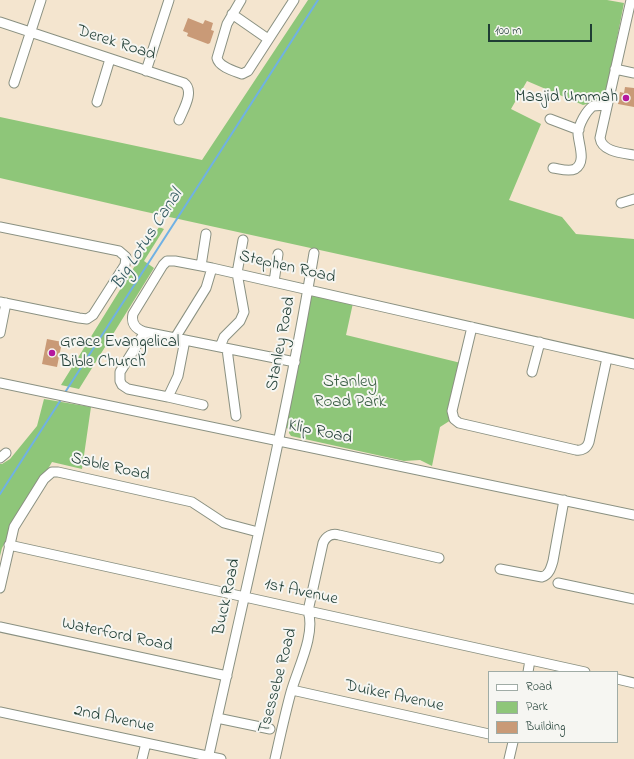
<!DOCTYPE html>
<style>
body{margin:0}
#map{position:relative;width:634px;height:759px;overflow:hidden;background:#f4e5cf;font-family:"Indie Flower",sans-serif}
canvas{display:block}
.legend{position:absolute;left:488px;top:671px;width:130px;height:72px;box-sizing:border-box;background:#f6f6f2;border:1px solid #a0aca6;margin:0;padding:5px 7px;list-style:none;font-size:12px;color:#1f3d34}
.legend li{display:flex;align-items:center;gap:8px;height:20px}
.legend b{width:20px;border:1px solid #a0aca6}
.scale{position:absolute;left:488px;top:24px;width:104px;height:18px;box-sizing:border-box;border:2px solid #1f3d34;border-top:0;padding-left:5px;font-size:12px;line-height:14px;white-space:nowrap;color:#1f3d34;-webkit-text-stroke:3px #f6f6f2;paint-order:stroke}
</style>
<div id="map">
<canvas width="634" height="759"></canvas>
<ul class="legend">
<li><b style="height:5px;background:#fff"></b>Road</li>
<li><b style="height:11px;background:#8ec679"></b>Park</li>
<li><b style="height:11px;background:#c99a77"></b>Building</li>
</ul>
<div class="scale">100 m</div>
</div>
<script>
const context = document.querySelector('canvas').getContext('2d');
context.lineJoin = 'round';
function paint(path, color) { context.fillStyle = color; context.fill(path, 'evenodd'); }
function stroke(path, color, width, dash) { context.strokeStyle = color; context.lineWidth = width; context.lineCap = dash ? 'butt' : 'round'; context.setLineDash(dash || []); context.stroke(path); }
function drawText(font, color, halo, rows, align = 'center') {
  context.font = font + ' "Indie Flower",sans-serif'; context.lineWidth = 4; context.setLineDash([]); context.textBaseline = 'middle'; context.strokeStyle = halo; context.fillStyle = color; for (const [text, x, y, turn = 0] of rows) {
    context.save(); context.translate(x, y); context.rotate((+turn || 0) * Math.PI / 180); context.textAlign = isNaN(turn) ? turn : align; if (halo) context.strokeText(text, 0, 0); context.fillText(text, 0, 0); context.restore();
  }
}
paint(new Path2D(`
 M308 0H607L624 3 605 99 583 105 527 81 511 109 541 124 509 200 562 217 576 234 634 239V319L142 211 0 178V117L202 160Z
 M159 227 164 229 144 261 154 268 79 389 61 385Z
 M314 295 353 303 346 335 461 363 451 420 440 427 432 466 420 460 404 461 291 436 289 433V429L286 428 310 301 311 297Z
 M44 399 91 407 82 469 52 462 2 548 0 556V464H2L10 459 37 426Z`), '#8ec679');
stroke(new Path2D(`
 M64 394 318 0
 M0 494 62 398`), '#70b1e4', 2);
paint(new Path2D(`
 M188 18 203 24 205 20 213 23 211 30 214 31 210 43 208 44 187 36 188 33 183 31Z
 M625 87 634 88V107L618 104 620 92 624 93Z
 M47 339 62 342 57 367 42 364Z`), '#c99a77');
const minor = new Path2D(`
 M241 0 227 24 217 58C219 67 234 71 242 74L248 71 294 0
 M631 0 600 138C602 152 623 153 634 155
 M232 14 268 39
 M0 22 184 83C195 91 183 110 179 120
 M615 69 634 73
 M146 71 169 0
 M14 83 41 0
 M97 102 110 59
 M550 119 579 130
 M553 168C560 169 569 172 575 169 587 162 578 143 578 133 579 124 586 111 593 106L607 105
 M621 203 634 199
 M0 227 119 251 126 257 125 265 93 315 87 319 79 318 0 302
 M201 266 206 234
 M274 282 278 254
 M472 327 452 411 454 419 459 423 576 450C582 451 587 448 589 442L607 358
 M145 332 120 372V381L122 385 128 389 168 397 178 376 185 340
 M0 333 6 303
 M175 338 206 288 212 268
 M220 347 224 337 240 321 244 312 237 273 243 240
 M227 349 236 416
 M295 362 145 332C135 329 131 323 133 314L163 265 167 261H175L212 268 634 364
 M532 372 540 342
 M0 383 634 515
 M168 397 203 405
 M0 458 6 453
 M9 545 585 672
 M500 569 542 577C549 575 551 568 553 561L564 500
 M558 583 634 599
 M0 588 14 527 44 479 52 472H58L192 502 224 523 258 532
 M0 627 227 676
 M528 672 530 660
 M617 679 634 683
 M292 690 489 734
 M0 712 221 759
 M217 718 270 729
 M142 759 146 743
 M208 759C245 591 286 423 314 253
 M275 759C280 737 285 714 291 692 297 670 316 634 308 611L323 543C326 536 332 533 339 535L439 558
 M509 759 513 742`);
stroke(minor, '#8a9182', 11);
stroke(minor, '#fff', 9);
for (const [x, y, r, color] of [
 [626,98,4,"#b5179e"],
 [52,353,4,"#b5179e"]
]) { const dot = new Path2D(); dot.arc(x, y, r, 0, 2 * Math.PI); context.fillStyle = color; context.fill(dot); stroke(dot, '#f6f6f2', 1.5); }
drawText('17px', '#1f3d34', '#f6f6f2', [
 ["Derek Road",116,44,18],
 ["Stephen Road",287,268,13],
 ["Stanley Road",282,344,-79],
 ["Klip Road",320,433,12],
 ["Sable Road",110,468,13],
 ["1st Avenue",301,593,12],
 ["Buck Road",228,597,-78],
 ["Waterford Road",117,636,12],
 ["Tsessebe Road",279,681,-75],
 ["Duiker Avenue",394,697,12],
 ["2nd Avenue",114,720,12]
]);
drawText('17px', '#1f3d34', '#f6f6f2', [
 ["Masjid Ummah",618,98],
 ["Grace Evangelical",60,343,"left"],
 ["Bible Church",60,363,"left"]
], 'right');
drawText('17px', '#3b5f45', '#f6f6f2', [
 ["Stanley",350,383],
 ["Road Park",350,403]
]);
drawText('italic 18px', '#335a60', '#f6f6f2', [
 ["Big Lotus Canal",148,240,-57]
]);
</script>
